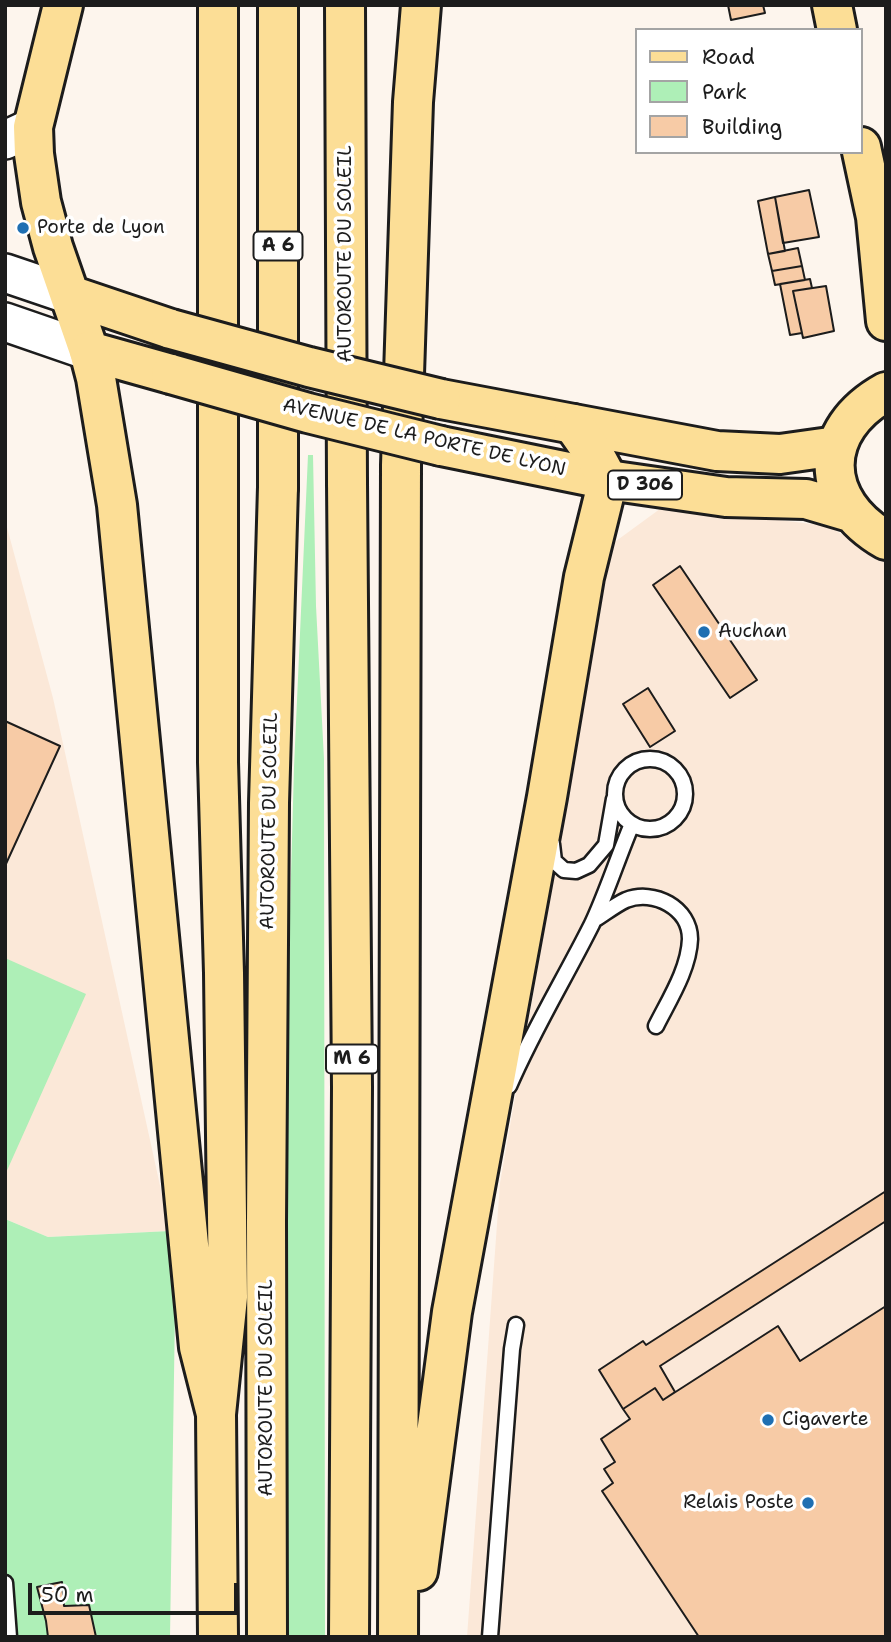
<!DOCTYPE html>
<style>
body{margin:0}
#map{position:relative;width:891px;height:1642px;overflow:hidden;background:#fdf5ed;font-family:"Shantell Sans",sans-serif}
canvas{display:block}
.frame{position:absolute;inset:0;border:7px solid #1c1c1c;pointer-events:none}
.legend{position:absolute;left:635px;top:28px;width:228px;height:126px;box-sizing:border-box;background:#fff;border:2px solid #a4a4a4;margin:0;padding:9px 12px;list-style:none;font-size:21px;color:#1c1c1c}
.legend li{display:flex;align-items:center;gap:14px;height:35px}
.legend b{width:35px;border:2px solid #a4a4a4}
.scale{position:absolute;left:28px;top:1583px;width:210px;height:32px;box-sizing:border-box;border:4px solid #1c1c1c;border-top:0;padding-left:9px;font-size:21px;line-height:24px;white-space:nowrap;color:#1c1c1c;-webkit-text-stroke:5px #fff;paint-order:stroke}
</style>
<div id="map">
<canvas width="891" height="1642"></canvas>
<div class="frame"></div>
<ul class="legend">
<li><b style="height:9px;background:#fcde96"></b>Road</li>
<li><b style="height:19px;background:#aeefb7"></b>Park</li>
<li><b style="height:19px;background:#f7cba6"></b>Building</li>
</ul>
<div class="scale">50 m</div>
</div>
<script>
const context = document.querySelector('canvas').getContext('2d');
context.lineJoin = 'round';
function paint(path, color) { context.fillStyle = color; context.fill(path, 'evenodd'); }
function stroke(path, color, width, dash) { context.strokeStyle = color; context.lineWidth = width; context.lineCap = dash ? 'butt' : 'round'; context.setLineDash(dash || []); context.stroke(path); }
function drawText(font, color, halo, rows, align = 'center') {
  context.font = font + ' "Shantell Sans",sans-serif'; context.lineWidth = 7; context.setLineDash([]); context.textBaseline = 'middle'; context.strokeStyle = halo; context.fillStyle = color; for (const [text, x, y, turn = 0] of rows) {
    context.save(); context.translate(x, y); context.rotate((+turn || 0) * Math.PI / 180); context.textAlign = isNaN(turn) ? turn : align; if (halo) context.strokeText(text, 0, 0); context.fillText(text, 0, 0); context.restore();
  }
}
paint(new Path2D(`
 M664 506 828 526 886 561V1637H467L500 1183 612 544Z
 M5 520 53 698 170 1231 48 1237 5 1219Z`), '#fbe8d8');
paint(new Path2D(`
 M308 455H313L316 606 324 759 325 1637H285L287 1020 294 767Z
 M5 958 86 994 5 1175Z
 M5 1219 48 1237 170 1231 175 1311 170 1637H5Z`), '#aeefb7');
const building = new Path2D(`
 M728 5H763L765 13 731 20Z
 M809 190 819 237 783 243 775 197Z
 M775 197 785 251 768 254 758 201Z
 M798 248 802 266 772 271 768 254Z
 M802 266 805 280 775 285 772 271Z
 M810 279 812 288 793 291 802 333 790 335 780 284Z
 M826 286 834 331 803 338 793 291Z
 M680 566 757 680 730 698 653 585Z
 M648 688 675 731 650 747 623 704Z
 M5 721 60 746 5 866Z
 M886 1191V1221L660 1366 675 1392 663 1400 655 1388 623 1409 599 1370 643 1341 646 1345Z
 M886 1306V1637H699L602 1491 613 1483 604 1469 615 1462 601 1439 630 1419 623 1409 655 1388 663 1400 778 1326 800 1361Z
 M62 1582 64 1606 89 1605 96 1637H48L46 1621 37 1587Z`);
paint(building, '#f7cba6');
stroke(building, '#1c1c1c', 2);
const service = new Path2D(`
 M615 794a35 35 0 1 1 70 0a35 35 0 1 1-70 0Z
 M552 844 554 861 564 870 576 871 589 865 606 845 614 799
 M594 920C604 914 615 905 626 900 654 889 690 908 690 939 689 969 669 1000 656 1026
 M509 1086C533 1030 565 978 592 924 607 892 618 857 632 824
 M5 1583 9 1637
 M490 1637 512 1349 516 1325`);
const tertiary = new Path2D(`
 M5 140 33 127
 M5 273 70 295
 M5 322 89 351`);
const primary = new Path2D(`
 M63 5 33 127 34 154 41 202 53 247 89 351 171 374
 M832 5 837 30
 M861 147 876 217 886 321
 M70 295 171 329
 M886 392C817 430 818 501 886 540
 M441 399 717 451 780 454 837 446
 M441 446 608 480 726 497 806 499 850 512`);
const trunk = new Path2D(`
 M89 351 96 378 117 505 199 1347 216 1414 218 1637
 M347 482 352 1087 349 1637
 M216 1414 228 1297 224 973 218 762V5
 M418 1571 452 1312 547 797 584 577 608 480 594 454 573 424
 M267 1637 266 1221 269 803 278 487
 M398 1637 401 465 413 102 421 5`);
const motorway = new Path2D(`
 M345 5 347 482
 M278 487V5`);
stroke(service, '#1c1c1c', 19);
stroke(tertiary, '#1c1c1c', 42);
stroke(primary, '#1c1c1c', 44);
stroke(trunk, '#1c1c1c', 44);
stroke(motorway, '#1c1c1c', 44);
stroke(service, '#fff', 14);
stroke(tertiary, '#fff', 37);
stroke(primary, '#fcde96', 38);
stroke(trunk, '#fcde96', 38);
stroke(motorway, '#fcde96', 38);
const primaryBridge = new Path2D(`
 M171 329 309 367 441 399
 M171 374 308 413 441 446`);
stroke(primaryBridge, '#1c1c1c', 44, []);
stroke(primaryBridge, '#fcde96', 38);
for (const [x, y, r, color] of [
 [23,228,7,"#1f6fb2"],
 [704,632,7,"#1f6fb2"],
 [768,1420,7,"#1f6fb2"],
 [808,1503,7,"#1f6fb2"]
]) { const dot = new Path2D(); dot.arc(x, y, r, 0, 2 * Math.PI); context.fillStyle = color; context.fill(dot); stroke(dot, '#fff', 2.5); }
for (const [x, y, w] of [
 [278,246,49],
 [645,485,74],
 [352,1059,52]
]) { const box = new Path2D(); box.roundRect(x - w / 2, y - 14.5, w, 29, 5); context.fillStyle = '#fff'; context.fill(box); stroke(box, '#1c1c1c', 2); }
drawText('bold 18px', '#1c1c1c', null, [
 ["A 6",278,246],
 ["D 306",645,485],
 ["M 6",352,1059]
]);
drawText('19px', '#1c1c1c', '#fff', [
 ["Porte de Lyon",37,228],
 ["Auchan",718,632],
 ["Cigaverte",782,1420],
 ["Relais Poste",794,1503,"right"]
], 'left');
drawText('19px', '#1c1c1c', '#fff', [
 ["AUTOROUTE DU SOLEIL",346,254,-90],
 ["AVENUE DE LA PORTE DE LYON",424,438,13],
 ["AUTOROUTE DU SOLEIL",270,821,-89],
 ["AUTOROUTE DU SOLEIL",267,1388,-90]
]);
</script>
